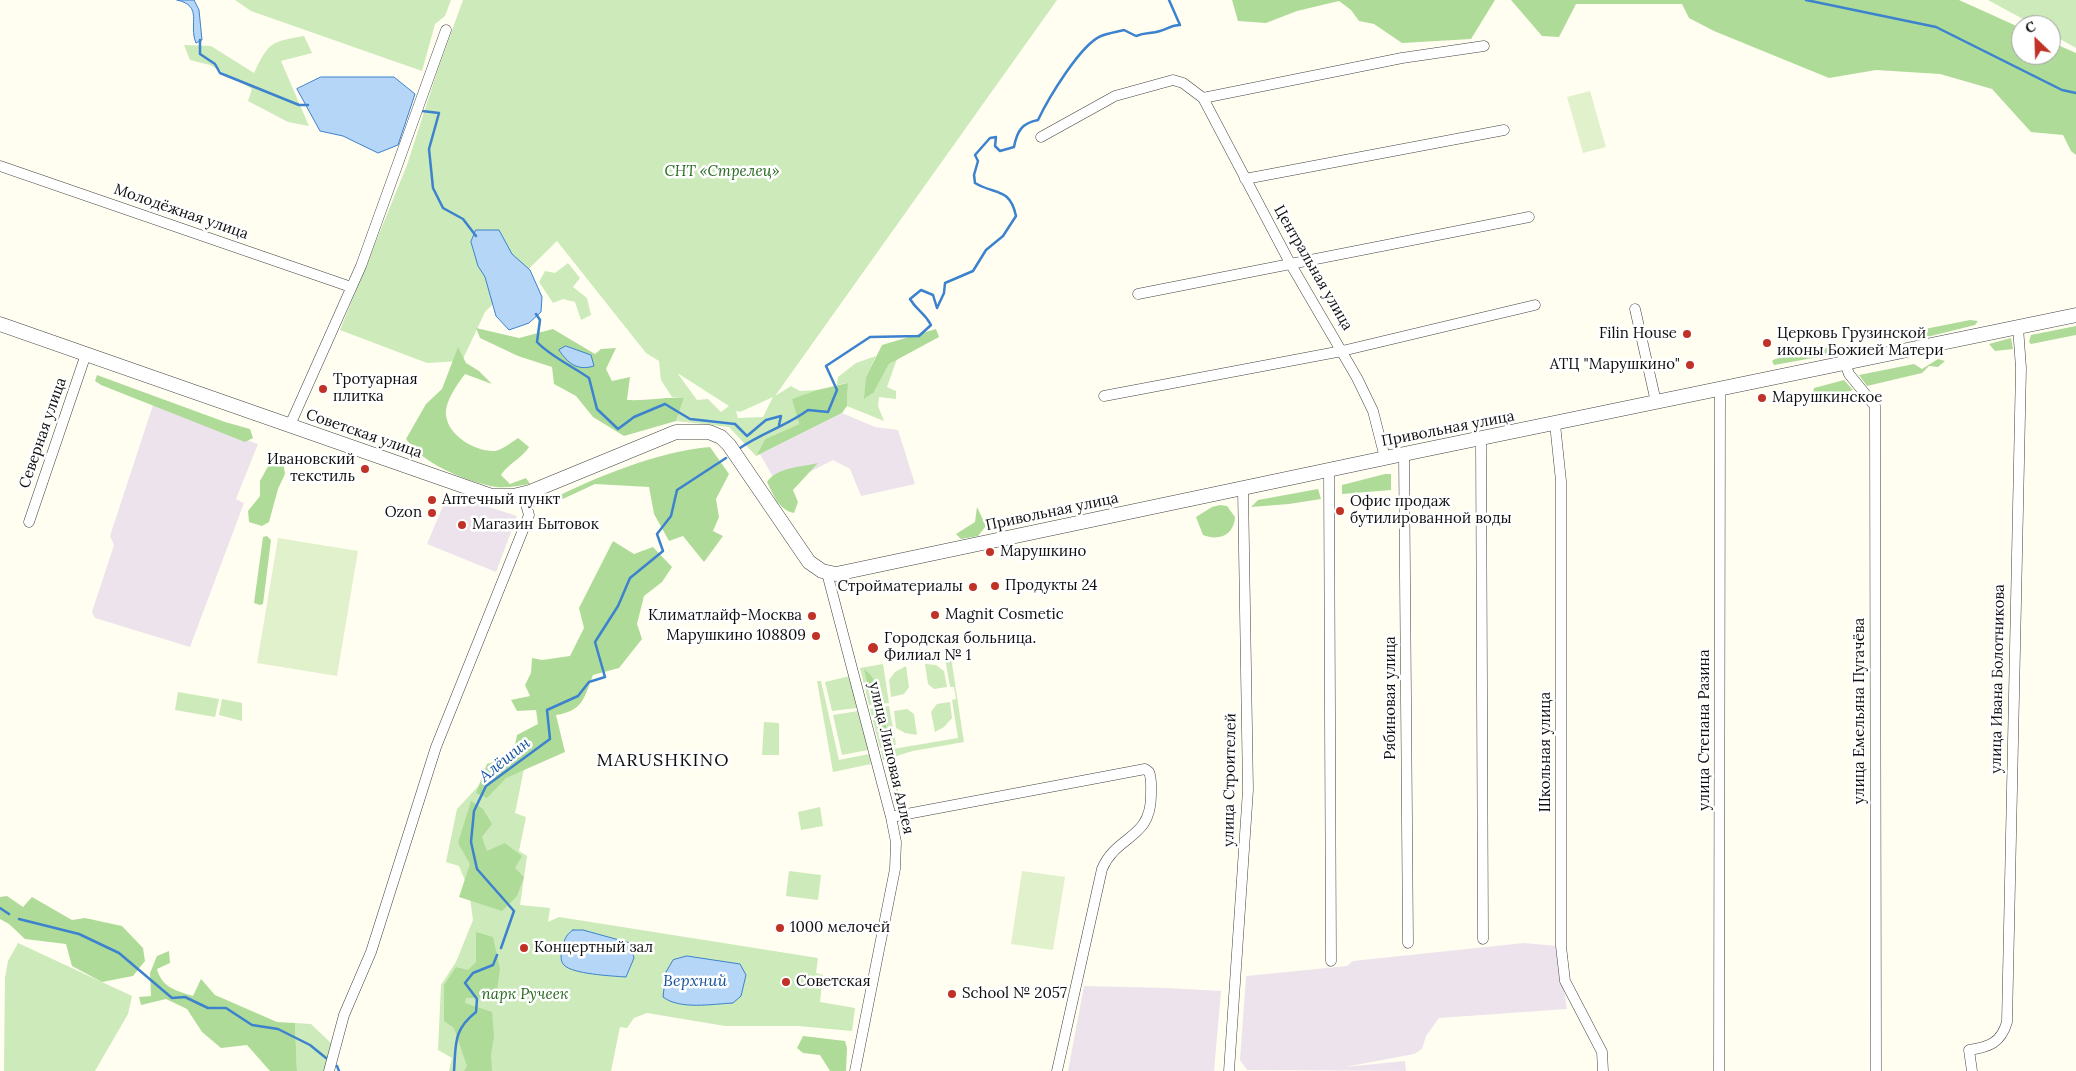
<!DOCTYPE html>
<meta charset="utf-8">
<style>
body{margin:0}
#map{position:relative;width:2076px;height:1071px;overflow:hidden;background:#fffef1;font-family:Lora,serif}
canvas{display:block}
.north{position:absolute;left:2011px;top:15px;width:50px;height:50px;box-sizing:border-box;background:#fff;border:1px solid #9f9f9f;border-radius:50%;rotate:336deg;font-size:14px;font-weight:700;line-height:20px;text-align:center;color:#0f0f0f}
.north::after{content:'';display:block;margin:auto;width:18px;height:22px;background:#c03126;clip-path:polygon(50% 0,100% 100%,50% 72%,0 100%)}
</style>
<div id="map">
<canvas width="2076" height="1071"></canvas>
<div class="north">С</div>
</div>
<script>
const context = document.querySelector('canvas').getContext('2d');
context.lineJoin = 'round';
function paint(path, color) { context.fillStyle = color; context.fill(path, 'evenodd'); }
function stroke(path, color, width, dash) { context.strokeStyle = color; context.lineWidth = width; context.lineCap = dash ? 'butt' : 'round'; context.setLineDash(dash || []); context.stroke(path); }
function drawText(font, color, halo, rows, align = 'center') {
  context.font = font + ' Lora,serif'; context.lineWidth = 5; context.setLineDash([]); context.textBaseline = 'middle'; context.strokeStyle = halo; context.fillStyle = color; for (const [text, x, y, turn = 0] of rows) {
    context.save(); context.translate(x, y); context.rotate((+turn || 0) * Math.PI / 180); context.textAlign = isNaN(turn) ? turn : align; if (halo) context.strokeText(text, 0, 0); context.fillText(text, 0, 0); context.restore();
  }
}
paint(new Path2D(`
 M153 405 258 444 236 499 244 503 190 647 95 618 92 612 114 545 110 536Z
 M842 413 875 427 898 430 915 484 861 496 850 469 833 460 779 488 760 454Z
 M448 494 517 516 496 572 427 544Z
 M1524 943 1557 946 1567 1009 1439 1018 1426 1036 1422 1049 1414 1054 1345 1067 1405 1061 1406 1071 1247 1070 1240 1060 1246 976 1347 966 1353 961Z
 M1084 986 1167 988 1221 991 1214 1071H1068Z`), '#ede3ed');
paint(new Path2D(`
 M235 0H451L445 16 435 24 422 71 251 11Z
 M463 0H1057L775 396 791 386 800 391 817 390 793 399 799 424 765 439 756 456 729 427 676 421 684 398 672 397 661 380 659 361 646 353 557 241 485 312 462 361 427 363 340 330 407 165 437 72ZM678 374H679L729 406 721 412 708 399 697 400ZM773 397 763 417 738 418 736 411 740 412Z
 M1988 0H2076V48L2051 34V25H2034Z
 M304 36 312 53 281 61 309 126 288 122 248 101 252 89 210 65 190 60 184 45 211 46 254 73C269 42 270 42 304 36Z
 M568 263 580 278 573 287 587 298 591 315 581 320 575 302 563 299 553 303 539 282 545 271 555 273Z
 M876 356 866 377 874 392 889 364 897 359 887 387 896 391V399L879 397 878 406 884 421 847 406 848 383 837 385 838 377 856 363Z
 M950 651 964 742 913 751 883 760 881 751 958 738 952 700 956 699 954 687H950L944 652Z
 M883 664 889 703 869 705 860 668Z
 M925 664 936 665 944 671 947 687 934 689 928 684Z
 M906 666 909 687 904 694 891 697 889 680 895 672Z
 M850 676 857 708 832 711 825 682Z
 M817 681H821L839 760 869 754 871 764 833 772Z
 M178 692 219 699 215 717 175 710Z
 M222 699 242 703V721L219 715Z
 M950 702 952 718 944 727 935 732 931 712 937 704Z
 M889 706 896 745 880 748 870 709Z
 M907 709 914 714 917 735 905 733 896 728 894 711Z
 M858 711 868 750 842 755 833 715Z
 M764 722 779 723V755H762Z
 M524 769 515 813 526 817 519 851 527 856 520 905 550 908 548 922 559 917 818 958 816 973 823 975 820 1002 855 1008 852 1031 798 1026H725L647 1013 634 1018 627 1028 620 1027 611 1071H449L452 1058 438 1050 441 985 456 962 473 920 469 890 459 866 446 862 457 809 485 779Z
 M820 807 823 826 801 830 798 812Z
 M789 871 821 875 818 900 786 896Z
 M18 943 132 996 128 1014 95 1071H4L5 978 8 961Z
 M295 1023 311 1024 332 1044 324 1071H297Z`), '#cdeaba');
paint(new Path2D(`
 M1232 0H1495L1471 39 1402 43 1374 24 1359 21 1351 10 1339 1 1297 11 1266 23 1238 21Z
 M1511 0H1959L2021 28V55H2051V42L2076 53V155L2071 151 2063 135 2031 132 1992 89 1940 74 1876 70 1829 78 1714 31 1689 18 1682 4H1576L1559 37 1542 36Z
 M1970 320 1978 321 1975 325 1931 336 1904 340 1900 337 1905 333Z
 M2076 326V335L2031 344 2029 342 2031 335Z
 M476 328 519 338 553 329 595 354 601 349 616 348 606 369 612 381 630 377 627 400C647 401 665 397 684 398L676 421 624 436 593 417 576 396 554 384 552 367 518 356 480 338Z
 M936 329 939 337 889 364 874 392 864 399 866 377 882 345Z
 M2011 338 2013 349 1995 351 1989 344Z
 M458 347 466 363 479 371 492 384 465 374C457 385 445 401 446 415 448 436 476 452 495 451 502 450 512 442 518 438L529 447C521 459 509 463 501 475L510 484 526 478 530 484C517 486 503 489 490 486 462 479 423 464 406 439L426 404 442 389Z
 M1826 348 1839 349 1841 353 1774 365 1772 361 1775 359Z
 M1938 359 1945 361 1938 367 1929 366 1922 373 1867 386 1859 375 1914 364 1922 369Z
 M97 375 225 422 250 429 253 438 245 442 101 385 95 381Z
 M1844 380 1853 390 1828 398H1812L1814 388Z
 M848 383 847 406 842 413 756 456 765 439 799 424 792 399 817 390Z
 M710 447 729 474 716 499 719 517 713 531 723 536 704 562 683 536 669 541 654 514 649 487 595 484 552 504 550 500C596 477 659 451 710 447Z
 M272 459 283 461 285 474 278 489 269 522 262 526 249 522 248 511 260 496V481Z
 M818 463 793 490 798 502 794 513C779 510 774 496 767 482 777 467 802 467 818 463Z
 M1385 474H1391V490L1342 494V485Z
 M1318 489 1321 499 1289 504 1251 507 1258 500Z
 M1220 505 1227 506 1235 517C1234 536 1218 541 1203 535L1196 517 1212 507Z
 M977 507 986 526 978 536 961 539 956 534 975 522Z
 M267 536 271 540 263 604 260 605 254 603 263 537Z
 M613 541 634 554 653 547 672 567 662 582 644 596 637 624 642 639 619 668 593 675C584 698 583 711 556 715L565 752 506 778 487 798 476 793 487 764 513 755 517 735 538 724 536 710 517 711 511 700 530 696 525 685 531 673 532 658 542 660 570 656 584 628 579 608Z
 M864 669C885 685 886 717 887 742L882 745Z
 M884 753C894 763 903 783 895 797Z
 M471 801 483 809 492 824 482 837 487 851 505 843 522 856 515 868 524 877 517 896 502 911 459 897 470 864 458 843Z
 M7 896 23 907 32 897 72 920 85 918 122 926 143 948 145 961 133 976 102 982 72 966 66 944 25 939 9 924 0 919V897Z
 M476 932 493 937 500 969 496 997 466 998 465 1003 492 1012 494 1037 491 1055 492 1071H464L467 1066 454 1028 444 1021V985L456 967 468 970 476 962Z
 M169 951 170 963 157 969C162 988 177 991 193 996L201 979 215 995 277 1022 295 1023 297 1071H270L247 1045 221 1048 202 1032 187 1009 166 999 141 1005 139 997 151 996 150 973 157 956Z
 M803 1036 845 1041 847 1048 846 1071H830L820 1055 803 1053 797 1048Z`), '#afdb99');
paint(new Path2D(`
 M1590 91 1606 147 1583 153 1567 97Z
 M278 538 358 551 337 676 257 663Z
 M1022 871 1065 877 1053 950 1011 944Z`), '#e0f1cc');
const water = new Path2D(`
 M177 0H194L199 10 202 40 196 43C188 24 204 6 177 0Z
 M321 77H394L415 94 398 145 378 153 343 136 320 131 297 89Z
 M476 230H499L512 254 530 270 542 297 541 312 529 323 509 330 496 316 485 277 478 266 471 242Z
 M566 346 591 355 594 366C578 371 568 364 559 350Z
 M573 930H583L630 943 634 958 626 977C612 976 572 974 564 965 560 961 561 955 562 950 564 941 565 935 573 930Z
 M687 956 740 964 746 975 741 996 733 1003C712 1004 680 1010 663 997L666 972 673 960Z`);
paint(water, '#b5d6f6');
stroke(water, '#3c82ce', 1);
stroke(new Path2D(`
 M1806 0 1936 27 2062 90 2076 93
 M200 40V54L215 64 220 73 299 105H308
 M422 111 439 113 429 149 433 188 443 208 463 219 476 236
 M536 314 540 320 537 342C550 356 572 366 589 378L597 409 618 429 634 417 665 404 690 419 735 424 747 436 766 420 781 416 779 425
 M740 448C762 433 788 425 808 410L828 412 837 390 826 366 870 337 919 336 931 325C924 312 917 311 910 299L921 290 933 295 937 308 944 293 945 283 973 271 986 250 1003 236 1016 216C1010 187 995 195 975 183L974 175 978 161 975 155 990 138 996 137 995 146 1000 151 1014 147C1017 131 1022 123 1038 120 1048 99 1080 45 1101 36 1108 33 1116 32 1124 30L1136 36C1146 32 1151 34 1160 31 1168 29 1171 25 1180 25L1169 0
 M0 908 9 914
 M19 919 79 934 119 953 172 998 185 997 208 1008H226L252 1025 278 1029 310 1045 326 1058
 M501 948 514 911 477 869 471 842 474 811 486 786 550 739 547 710 578 696 589 682 605 677 595 642 618 606 630 578 663 551 657 534 671 516 677 490 726 458
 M337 1066 339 1071
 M454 1071C456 1044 453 1030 476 1012L477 999 465 983 473 973 493 965 497 955`), '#3c82ce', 2.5);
const minor = new Path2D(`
 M1203 98 1402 58 1484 46
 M1041 137 1115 96 1173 80 1183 83 1203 98 1290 263 1357 378 1373 411 1385 458
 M0 166 351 287
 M1245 179 1504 130
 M1138 294 1529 217
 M1635 309 1656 402
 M1845 363 1849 374 1875 406 1876 1070
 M1104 396 1342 351 1535 305
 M1555 424 1561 481V946L1565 981 1602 1052 1603 1071
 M290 425 361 266 446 30
 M1481 439 1483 939
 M1404 454 1408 943
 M1329 470 1331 961
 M29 522 86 354
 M827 573 891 817 896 842 895 869 855 1071
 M891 817 1145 769 1149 772C1152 779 1151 787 1151 795 1151 840 1117 834 1102 869L1057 1071
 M329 1071 344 1015 371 952 436 747 529 515 523 494
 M1229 1071 1248 790 1243 489
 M1719 1071 1720 388
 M1972 1071 1969 1050C1989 1047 2001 1043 2007 1022L2021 368 2018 327`);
const tertiary = new Path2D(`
 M0 324 492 496H513L530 492 676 432H709L721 437 729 445 809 562 822 571 836 574 1404 454 2076 315`);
stroke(minor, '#424242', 11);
stroke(tertiary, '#424242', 15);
stroke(minor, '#fff', 10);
stroke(tertiary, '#fff', 14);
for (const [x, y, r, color] of [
 [1687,334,5,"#c03126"],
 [1767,343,5,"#c03126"],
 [1690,365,5,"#c03126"],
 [323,389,5,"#c03126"],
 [1762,398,5,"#c03126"],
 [365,469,5,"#c03126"],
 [432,500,5,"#c03126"],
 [1340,511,5,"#c03126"],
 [432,513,5,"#c03126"],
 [462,525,5,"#c03126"],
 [990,552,5,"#c03126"],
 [995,586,5,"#c03126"],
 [973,587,5,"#c03126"],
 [935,615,5,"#c03126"],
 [812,616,5,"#c03126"],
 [816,636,5,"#c03126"],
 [873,648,6,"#c03126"],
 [780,928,5,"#c03126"],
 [524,948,5,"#c03126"],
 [786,982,5,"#c03126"],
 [952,994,5,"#c03126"]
]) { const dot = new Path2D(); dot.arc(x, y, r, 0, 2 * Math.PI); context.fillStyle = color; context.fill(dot); stroke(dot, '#fff', 2); }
drawText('italic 15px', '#25671e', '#fff', [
 ["СНТ «Стрелец»",722,172],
 ["парк Ручеек",525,995]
]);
drawText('15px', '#0f0f0f', '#fff', [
 ["Молодёжная улица",181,212,19],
 ["Центральная улица",1313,268,60],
 ["Привольная улица",1448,429,-11],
 ["Северная улица",43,433,-71],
 ["Советская улица",364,434,19],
 ["Привольная улица",1052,512,-12],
 ["улица Ивана Болотникова",1998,679,-89],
 ["Рябиновая улица",1391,698,-90],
 ["улица Емельяна Пугачёва",1860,711,-90],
 ["улица Степана Разина",1705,730,-90],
 ["Школьная улица",1546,752,-90],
 ["улица Липовая Аллея",891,758,77],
 ["улица Строителей",1230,780,-89]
]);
drawText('15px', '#0f0f0f', '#fff', [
 ["Filin House",1677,334,"right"],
 ["Церковь Грузинской",1777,334],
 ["иконы Божией Матери",1777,351],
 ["АТЦ \"Марушкино\"",1680,365,"right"],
 ["Тротуарная",333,380],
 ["плитка",333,397],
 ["Марушкинское",1772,398],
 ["Ивановский",355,460,"right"],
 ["текстиль",355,477,"right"],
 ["Аптечный пункт",442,500],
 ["Офис продаж",1350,502],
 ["бутилированной воды",1350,519],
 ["Ozon",422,513,"right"],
 ["Магазин Бытовок",472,525],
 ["Марушкино",1000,552],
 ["Продукты 24",1005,586],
 ["Стройматериалы",963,587,"right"],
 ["Magnit Cosmetic",945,615],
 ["Климатлайф-Москва",802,616,"right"],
 ["Марушкино 108809",806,636,"right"],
 ["Городская больница.",884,639],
 ["Филиал № 1",884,656],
 ["1000 мелочей",790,928],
 ["Концертный зал",534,948],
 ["Советская",796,982],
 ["School № 2057",962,994]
], 'left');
drawText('italic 16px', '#1754a2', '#fff', [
 ["Алёшин",505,760,-39],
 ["Верхний",695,981]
]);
context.letterSpacing = '1px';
drawText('18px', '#0f0f0f', '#fff', [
 ["MARUSHKINO",663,761]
]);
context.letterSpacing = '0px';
</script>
